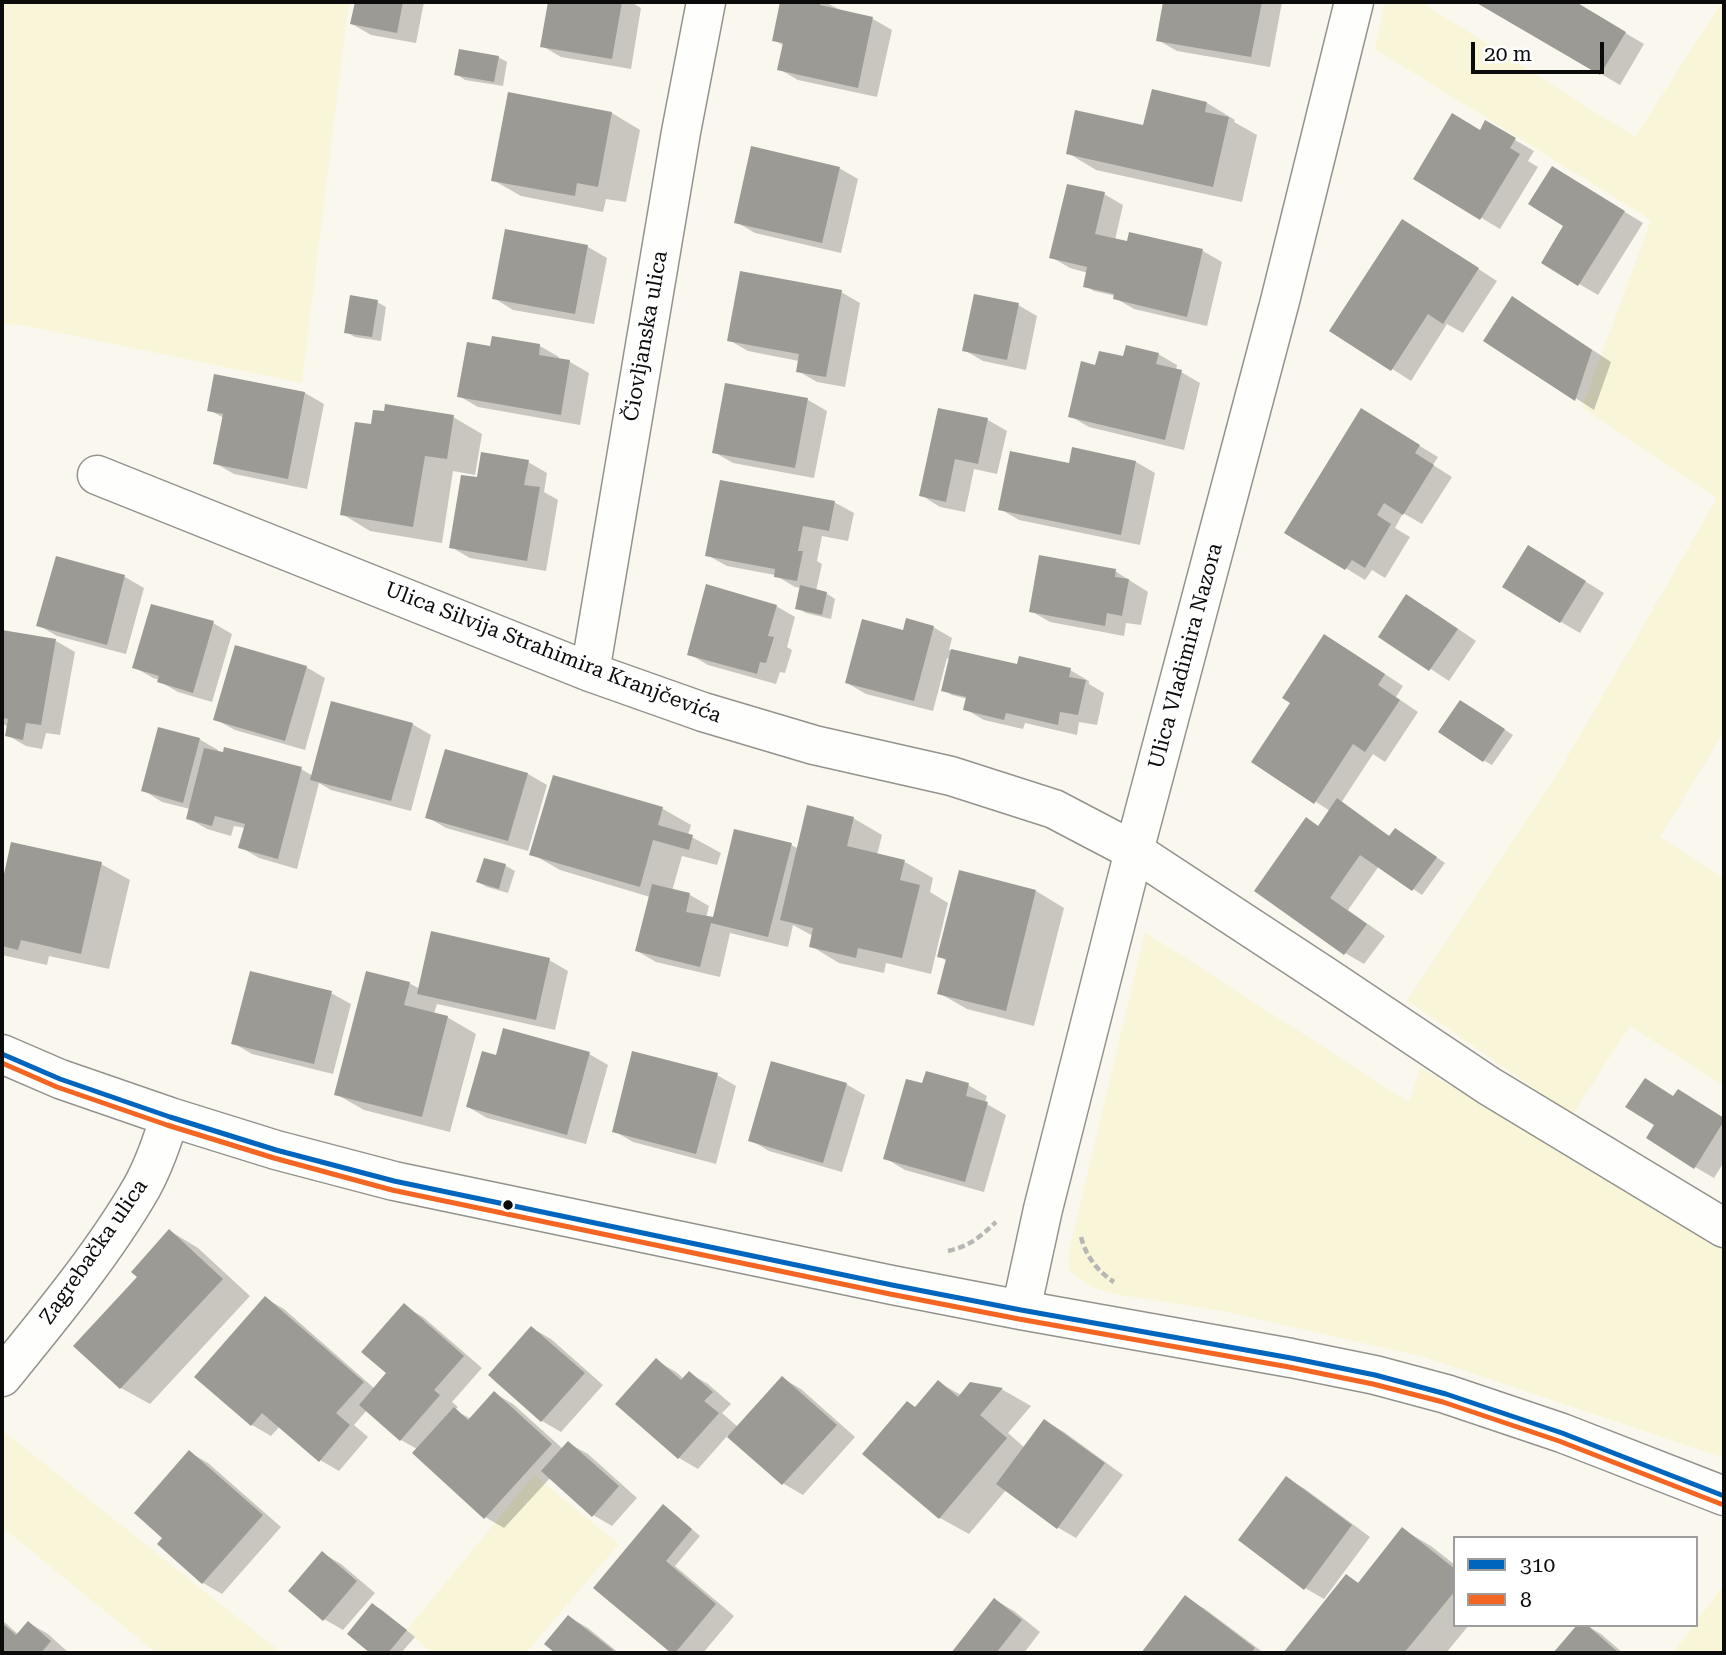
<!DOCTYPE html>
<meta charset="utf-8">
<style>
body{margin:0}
#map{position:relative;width:1726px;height:1655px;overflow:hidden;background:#faf8ee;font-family:"Roboto Serif",serif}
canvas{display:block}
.frame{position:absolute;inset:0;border:4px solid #0b0b0b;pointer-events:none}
.legend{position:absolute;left:1453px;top:1536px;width:245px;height:91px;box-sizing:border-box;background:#fff;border:2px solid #9d9d9d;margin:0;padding:9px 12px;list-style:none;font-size:21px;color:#0b0b0b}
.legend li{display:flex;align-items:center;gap:14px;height:35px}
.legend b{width:35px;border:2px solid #9d9d9d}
.scale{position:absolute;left:1471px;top:42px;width:133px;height:32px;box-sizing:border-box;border:4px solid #0b0b0b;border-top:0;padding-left:9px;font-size:21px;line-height:24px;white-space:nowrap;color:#0b0b0b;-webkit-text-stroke:5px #fff;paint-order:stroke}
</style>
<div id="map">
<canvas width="1726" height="1655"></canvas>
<div class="frame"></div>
<ul class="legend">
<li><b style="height:9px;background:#0065bd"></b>310</li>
<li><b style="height:9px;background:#f26522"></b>8</li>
</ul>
<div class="scale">20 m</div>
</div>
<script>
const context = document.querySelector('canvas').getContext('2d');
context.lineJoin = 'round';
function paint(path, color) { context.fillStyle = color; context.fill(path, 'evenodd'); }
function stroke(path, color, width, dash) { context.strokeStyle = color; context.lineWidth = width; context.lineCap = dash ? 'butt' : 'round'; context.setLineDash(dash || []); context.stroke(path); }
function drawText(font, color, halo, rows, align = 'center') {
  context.font = font + ' "Roboto Serif",serif'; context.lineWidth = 7; context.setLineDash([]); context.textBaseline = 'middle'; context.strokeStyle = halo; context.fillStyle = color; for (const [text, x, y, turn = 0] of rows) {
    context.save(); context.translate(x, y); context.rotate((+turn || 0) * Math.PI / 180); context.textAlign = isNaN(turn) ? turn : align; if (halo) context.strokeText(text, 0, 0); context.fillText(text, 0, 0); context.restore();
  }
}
paint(new Path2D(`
 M2 2H350L346 24 302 383 22 325 2 324Z
 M1385 2H1421L1635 137 1722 2H1724V732L1660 837 1724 878V1086L1630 1026 1572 1115 1407 1000 1558 773 1717 498 1582 407 1651 220 1375 49Z
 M1145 932 1409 1102 1420 1067 1614 1185 1724 1247V1458L1424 1357 1227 1312 1115 1294 1091 1287 1069 1270V1251Z
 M2 1430 282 1653H156L2 1527Z
 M534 1475 619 1544 526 1653H432L407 1630Z
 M1724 1584V1653H1673L1694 1625H1696V1622Z`), '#f8f5d9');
paint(new Path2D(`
 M356 2H424L416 43 371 35 352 24Z
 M549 2H631L641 8 631 69 561 57 542 46Z
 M782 2H825L840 10 873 19 892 30 877 97 798 80 779 69 784 46 774 40Z
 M1165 2H1282L1270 67 1177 51 1158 40Z
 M1479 2H1573L1644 44 1620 85Z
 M498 57 507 62 503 86 465 80 456 74Z
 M1207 103 1235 120 1234 122 1257 135 1242 202 1096 170 1068 153 1145 127Z
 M612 113 640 130 626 202 606 199 603 212 521 196 493 180Z
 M1486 123 1534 151 1528 161 1538 167 1500 229 1415 178 1481 132Z
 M839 168 858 179 841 253 755 233 736 222Z
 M1571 179 1643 223 1598 295 1543 263 1566 225Z
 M1104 194 1123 205 1115 240 1126 243 1131 234 1203 251 1222 262 1207 326 1134 309 1115 298 1116 296 1094 291 1085 286 1088 273 1070 268 1051 257Z
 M506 231 588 247 607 258 594 324 513 310 494 298Z
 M1421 232 1497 281 1463 333 1447 324 1411 381 1332 330Z
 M841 292 860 303 845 387 817 382 798 371 799 361 748 351 729 340Z
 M377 302 386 307 381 341 355 337 346 332Z
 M1018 305 1037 316 1026 370 983 361 964 350Z
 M1532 310 1611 362 1594 410 1486 340Z
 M540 346 559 357 558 360 570 362 589 373 580 425 478 407 459 396 492 348Z
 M1158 354 1177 365 1176 371 1181 372 1200 383 1184 450 1089 427 1070 416 1096 368 1124 358Z
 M305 393 324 404 307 489 234 474 215 463 224 418 209 410Z
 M808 400 827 411 814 478 733 463 714 452Z
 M939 410 988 420 1007 431 997 474 974 469 965 512 940 507 921 495Z
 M453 417 482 434 475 475 453 471 442 543 370 531 342 514 372 426Z
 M1380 422 1438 457 1433 465 1452 477 1422 524 1403 513 1395 528 1410 537 1385 578 1372 570 1365 580 1286 532Z
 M1073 449 1136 462 1155 473 1140 545 1019 520 1000 509 1070 466Z
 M528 462 547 473 544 492 558 500 546 571 470 558 451 547 478 479Z
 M834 502 854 513 848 541 822 536 817 561 822 564 816 591 826 593 835 599 831 619 806 613 797 608 801 588 795 587 775 575 727 566 707 555Z
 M57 558 125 577 144 588 126 654 57 636 38 625Z
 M1548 558 1604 593 1580 633 1561 622Z
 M1115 571 1148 592 1141 625 1126 623 1124 636 1050 622 1031 611Z
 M776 606 795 617 787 647 792 650 785 673 780 672 776 684 708 665 689 654Z
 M1426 607 1476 641 1449 681 1381 636Z
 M213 623 232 634 212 702 178 692 159 681 160 680 153 678 134 667Z
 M933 627 952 638 949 650 1019 667 1070 670 1089 681V684L1104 693 1097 725 1079 722 1077 735 1025 723 1023 729 984 720 965 709 968 699 952 695 943 690 950 659 947 658 933 711 866 694 847 683 904 632Z
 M2 632 56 641 75 652 60 735 46 733 42 749 26 746 7 735 8 727 2 723Z
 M1344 647 1403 686 1396 697 1418 712 1385 762 1373 754 1341 803 1391 837 1404 835 1445 863 1422 895 1379 866 1348 910 1385 936 1364 964 1345 953 1256 891 1307 819 1320 827 1330 811 1253 761Z
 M306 667 325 678 305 750 235 730 215 719Z
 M1470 707 1513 735 1492 765 1483 760Z
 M412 724 431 735 411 811 331 790 319 783 297 869 259 858 240 847 245 828 234 826 231 836 207 829 188 818 190 809 162 802 143 790 199 739 218 750V753L301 769 313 776Z
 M528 774 547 785 528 851 446 828 427 817Z
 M554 777 663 809 691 825 688 835 721 853 717 865 682 856 672 891 690 895 709 906 706 918 714 920 791 845 799 849 853 818 882 835 877 855 905 862 933 878 930 892 948 903 931 974 886 963 884 973 839 963 811 946 813 936 793 925 788 947 730 933 720 977 656 962 637 951 650 897 560 870 532 854Z
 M485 860 506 866 515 871 508 893 487 887 478 882Z
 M101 864 130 880 109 969 49 956 47 965 2 955V875Z
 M960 872 1036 891 1064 908 1034 1026 967 1009 939 993 947 961 939 956Z
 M549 960 568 971 555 1030 437 1004 434 1014 447 1017 476 1034 450 1132 364 1110 336 1094 409 983 420 989Z
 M331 993 351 1004 333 1074 252 1054 233 1043Z
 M589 1054 608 1065 586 1144 487 1118 468 1107 497 1057Z
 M717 1075 736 1086 716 1164 633 1142 614 1131Z
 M846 1084 865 1095 842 1172 769 1151 750 1140Z
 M923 1085H968L987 1096 985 1103 1006 1115 984 1192 905 1170 885 1158Z
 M1674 1097 1697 1102 1724 1119V1162L1714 1178 1695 1167Z
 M170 1231 198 1248 250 1296 150 1404 121 1388 139 1277Z
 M265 1298 284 1309 375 1389 388 1373 404 1306 423 1317 482 1368 452 1402 458 1407 455 1410 471 1419 494 1393 513 1404 563 1449 568 1443 588 1454 637 1498 612 1526 593 1515 551 1477 504 1528 485 1517 417 1449 401 1440 367 1410 354 1425 368 1437 339 1471 320 1460 280 1426 271 1436 252 1425Z
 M532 1328 551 1339 603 1385 561 1432 542 1421Z
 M657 1361 676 1372 684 1379 689 1373 708 1384 731 1404 722 1413 738 1427 782 1378 801 1389 855 1437 803 1495 784 1484 728 1435 698 1469 679 1458Z
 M938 1382 961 1395 971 1384 1003 1390 1031 1406 1008 1433 1025 1448 1045 1421 1064 1432 1123 1475 1076 1538 1057 1527 1006 1490 969 1534 940 1518 864 1454 916 1408Z
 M189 1452 208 1463 281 1527 222 1594 203 1583Z
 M1286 1478 1305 1489 1370 1537 1324 1599 1305 1588 1241 1540Z
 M663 1507 672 1512 700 1536 675 1566 734 1616 703 1653H674L595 1588Z
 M1402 1529 1431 1546 1455 1565V1625H1469L1446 1653 1286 1652 1347 1576 1359 1583Z
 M322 1553 341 1564 375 1593 343 1630 324 1619Z
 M1186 1598 1205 1609 1264 1653H1144Z
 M995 1600 1014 1611 1040 1632 1024 1653H953Z
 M373 1605 382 1610 415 1637 401 1653H373L349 1634Z
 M569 1617 588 1628 619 1653H558L547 1644Z
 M2 1620 19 1635 29 1623 48 1634 69 1653H2Z
 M1580 1625H1586L1601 1634 1623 1653H1555Z`), '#0003');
paint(new Path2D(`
 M355 2H403L397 33 350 24Z
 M548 2H622L612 59 540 47Z
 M780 2H820V5L873 17 858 88 777 70 783 43 772 41Z
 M1163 2H1262L1251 57 1156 41Z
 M1475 2H1576L1626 32 1600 75Z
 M459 49 499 56 494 82 454 75Z
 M1152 89 1207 102 1205 112 1229 117 1213 187 1066 154 1075 110 1143 125Z
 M508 92 612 112 598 187 577 183 575 196 491 181Z
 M1452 113 1480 130 1485 120 1516 138 1510 148 1520 154 1480 220 1413 179Z
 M751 146 840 167 822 243 734 223Z
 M1552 166 1625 211 1578 286 1541 263 1563 226 1528 204Z
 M1067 184 1105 192 1095 234 1127 241 1129 232 1203 249 1187 317 1113 299 1114 294 1083 287 1087 267 1049 258Z
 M1402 219 1479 268 1443 324 1428 314 1391 371 1329 331Z
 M505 229 588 245 575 314 492 299Z
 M740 271 842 290 826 377 796 372 799 354 727 341Z
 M974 294 1019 303 1007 360 962 351Z
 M350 295 378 300 372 337 344 333Z
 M1512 296 1592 350 1575 401 1483 341Z
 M492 336 540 344 539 355 570 360 561 415 457 397 467 342 490 346Z
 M1126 345 1159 353 1156 364 1182 370 1165 440 1068 417 1081 361 1095 365 1099 351 1123 356Z
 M214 374 305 392 288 479 213 464 223 414 207 411Z
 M725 383 808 398 795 468 712 453Z
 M385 404 454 415 447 459 425 456 413 527 340 515 355 422 371 424 373 410 384 411Z
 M938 408 988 418 978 464 955 459 946 502 919 496Z
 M1361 408 1420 445 1415 453 1434 465 1403 515 1384 503 1377 515 1391 524 1365 568 1352 560 1345 570 1284 533Z
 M1072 447 1136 461 1121 535 998 510 1010 451 1069 463Z
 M481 452 529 460 524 485 540 487 527 561 449 548 461 475 477 477Z
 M720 480 835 501 829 531 803 526 798 551H803L797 581 774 577 775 569 705 556Z
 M1528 545 1586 581 1560 623 1502 587Z
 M1039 555 1116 569 1115 577 1129 579 1122 616 1107 613 1105 626 1029 612Z
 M56 556 125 575 107 645 36 626Z
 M706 584 777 605 768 636 774 637 766 663 760 662 757 674 687 655Z
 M800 585 827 592 822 615 795 609Z
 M1406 594 1458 629 1429 671 1378 637Z
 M151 604 214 621 193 693 157 682 159 676 132 668Z
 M906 618 934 626 914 701 845 683 862 619 903 630Z
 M2 630 56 639 41 725 26 723 23 740 5 736 8 719 2 718Z
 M1324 634 1385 674 1378 685 1400 700 1365 752 1353 744 1314 804 1251 762 1290 703 1282 698Z
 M235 645 307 666 285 741 213 720Z
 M951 649 1017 664 1019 656 1071 668 1069 677 1086 680 1078 715 1060 712 1058 725 1006 713 1004 720 963 710 966 697 941 691Z
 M1460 700 1505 729 1483 762 1438 732Z
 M331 701 413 723 391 801 310 780Z
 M158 727 200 738 183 803 141 791Z
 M224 747 302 767 278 859 238 848 245 824 215 816 212 826 186 819 204 748 223 752Z
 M445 749 528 773 508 841 425 818Z
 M553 775 663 807 658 825 693 835 689 850 653 840 640 887 529 855Z
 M1337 798 1389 836 1395 828 1437 857 1412 891 1360 855 1330 898 1367 924 1344 955 1254 891 1306 817 1318 826Z
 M807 805 854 817 847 846 905 860 900 880 920 885 902 958 858 948 856 958 809 947 813 928 780 920Z
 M734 829 792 843 768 937 711 923 700 967 635 951 652 884 690 893 686 912 713 917Z
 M11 842 102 862 81 954 21 940 18 950 2 946V873L4 874Z
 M484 858 506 864 499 889 476 882Z
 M959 870 1036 890 1006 1011 937 994 946 959 937 957Z
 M431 931 550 958 536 1020 417 994Z
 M250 971 332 991 314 1064 231 1044Z
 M366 971 410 982 404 1005 448 1016 422 1117 334 1095Z
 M503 1028 590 1052 567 1135 466 1107 482 1051 496 1055Z
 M632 1051 718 1073 696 1154 612 1132Z
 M771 1061 847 1083 823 1163 748 1141Z
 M926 1071 969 1083 966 1096 988 1102 965 1182 883 1159 906 1079 922 1083Z
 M1645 1078 1673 1096 1678 1089 1724 1118V1121L1694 1169 1646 1138 1654 1125 1625 1107Z
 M169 1229 223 1279 120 1389 73 1346 137 1277 131 1272Z
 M265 1296 364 1382 336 1413 350 1425 319 1462 262 1413 251 1426 194 1377Z
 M404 1303 464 1356 434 1390 440 1395 400 1441 359 1405 386 1373 361 1352Z
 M531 1326 585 1373 541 1422 488 1375Z
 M656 1358 681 1380 689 1371 713 1392 704 1401 719 1413 678 1459 615 1404Z
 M782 1376 837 1425 782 1485 727 1437Z
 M938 1380 958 1397 970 1382 1003 1388 980 1415 1007 1438 939 1519 862 1454 907 1401 915 1407Z
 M494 1391 552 1444 484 1519 412 1453 454 1407 468 1420Z
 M1044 1419 1105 1463 1057 1529 996 1484Z
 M568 1441 619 1486 592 1517 541 1471Z
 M189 1450 263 1515 202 1584 157 1544 162 1538 134 1513Z
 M1286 1476 1352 1525 1304 1590 1238 1540Z
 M663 1504 692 1529 666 1561 716 1604 675 1653H671L593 1588Z
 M1402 1527 1455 1569V1591L1404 1653 1378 1652 1377 1653H1283L1346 1574 1358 1583Z
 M322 1551 357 1581 323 1621 288 1591Z
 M1185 1595 1255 1648 1251 1653H1141Z
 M994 1598 1022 1620 996 1653H951Z
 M372 1603 407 1630 388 1653H370L347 1634Z
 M568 1615 613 1650 611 1653H555L544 1644Z
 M28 1621 51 1641 41 1653H2V1623L16 1635Z
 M1577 1625H1587L1619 1653H1553Z`), '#9c9a94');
const minor = new Path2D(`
 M97 475 590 672 703 712 814 745 951 776 1054 809 1134 851 1329 979 1489 1086 1724 1228
 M590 672 681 132 706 2
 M2 1054 60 1079 170 1117 276 1150 394 1181 892 1285 1021 1310 1291 1358 1375 1375 1446 1394 1562 1433 1724 1496
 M1021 1310 1043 1209 1134 851 1280 301 1354 2
 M2 1377C50 1318 104 1253 142 1187 154 1165 162 1141 170 1117`);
stroke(minor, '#93928d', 41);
stroke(new Path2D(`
 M1081 1237C1086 1256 1097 1271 1114 1282
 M948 1251C970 1246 980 1237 996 1222`), '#b7b7b5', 4.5, [7, 3.5]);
stroke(minor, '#fefefc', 38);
stroke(new Path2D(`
 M2 1054 60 1079 170 1117 276 1150 394 1181 892 1285 1021 1310 1291 1358 1375 1375 1446 1394 1562 1433 1724 1496`), '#0065bd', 5);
stroke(new Path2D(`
 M2 1063 57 1087 167 1125 274 1158 392 1190 890 1294 1019 1319 1289 1367 1373 1384 1443 1402 1559 1441 1721 1504`), '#f26522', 5);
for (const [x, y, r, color] of [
 [508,1205,6,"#0b0b0b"]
]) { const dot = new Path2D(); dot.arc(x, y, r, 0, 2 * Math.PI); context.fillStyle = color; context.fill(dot); stroke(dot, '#fff', 2.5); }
drawText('21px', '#0b0b0b', '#fff', [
 ["Čiovljanska ulica",646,336,-80],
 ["Ulica Silvija Strahimira Kranjčevića",553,653,21],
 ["Ulica Vladimira Nazora",1186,656,-75],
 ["Zagrebačka ulica",94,1252,-55]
]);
</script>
